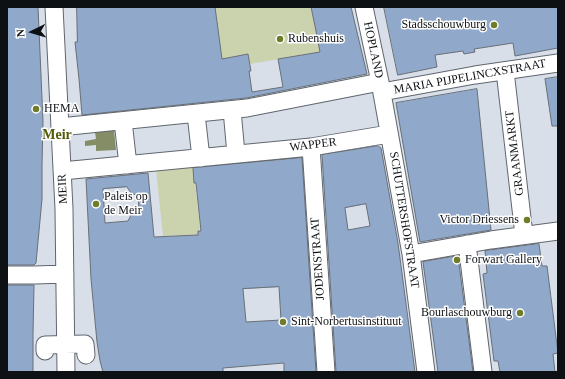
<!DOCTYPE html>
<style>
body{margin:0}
#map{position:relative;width:565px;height:379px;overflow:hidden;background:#d8dfe9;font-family:Georgia,serif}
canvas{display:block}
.frame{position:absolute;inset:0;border:8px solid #0e1114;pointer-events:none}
.north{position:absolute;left:12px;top:12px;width:40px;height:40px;-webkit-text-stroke:3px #fff;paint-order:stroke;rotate:265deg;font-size:11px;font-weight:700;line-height:16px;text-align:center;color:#0e1114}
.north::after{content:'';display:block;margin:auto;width:14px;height:18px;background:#0e1114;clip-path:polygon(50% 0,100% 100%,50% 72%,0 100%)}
</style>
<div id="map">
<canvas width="565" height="379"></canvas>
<div class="frame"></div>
<div class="north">N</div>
</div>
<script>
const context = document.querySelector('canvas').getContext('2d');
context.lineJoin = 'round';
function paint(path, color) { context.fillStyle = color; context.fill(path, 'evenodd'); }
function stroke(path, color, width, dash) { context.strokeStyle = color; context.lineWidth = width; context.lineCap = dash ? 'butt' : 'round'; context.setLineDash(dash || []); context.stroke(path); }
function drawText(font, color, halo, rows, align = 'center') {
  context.font = font + ' Georgia,serif'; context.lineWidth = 3; context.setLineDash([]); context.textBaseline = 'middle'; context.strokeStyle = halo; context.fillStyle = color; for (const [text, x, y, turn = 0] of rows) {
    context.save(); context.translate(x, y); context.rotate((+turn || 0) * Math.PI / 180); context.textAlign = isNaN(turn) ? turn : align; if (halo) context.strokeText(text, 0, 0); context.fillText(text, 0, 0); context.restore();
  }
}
paint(new Path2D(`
 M215 7H311L317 35 320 52 250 64 248 54 232 57 222 61Z
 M193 165 200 228 198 231V235L163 236 156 169Z`), '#cbd3ae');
paint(new Path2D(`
 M114 130 116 150 96 151V145L85 146V141L96 139 95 132Z`), '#858d66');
const building = new Path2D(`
 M7 7H38L43 121 42 165V199L36 263 34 265H7Z
 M77 7H215L222 59 248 54 251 71H249L252 92 283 87 278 59 320 52 315 26 311 7H351L367 74 246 98 82 115 79 79 75 42H77Z
 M384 7H558V48L515 56 513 43 474 49 475 52 464 54 463 51 435 55 437 67 398 75Z
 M558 77V126H552L545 79Z
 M477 89 491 230 420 242 396 103Z
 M378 146 381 148 398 243 415 372H336L322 155ZM366 204 370 226 348 230 345 208Z
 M302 158 316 372H284V363L223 368V372H103L100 361 97 342 91 279 86 179 148 173 154 237 198 235V231H201L196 183H194L193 168ZM127 187 131 193 138 196 139 210 132 213 128 221 105 223 103 189ZM279 287 281 320 246 322 243 289Z
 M539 244 542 266H547L558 353 553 354 555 372H500L498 361H494L483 274 487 273 485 251Z
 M458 256 473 372H438L423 262Z
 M7 285H34L33 335V372H7Z`);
paint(building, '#90a8c9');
stroke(building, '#696f78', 1);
const minor = new Path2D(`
 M54 7 64 209 66 372
 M364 7 380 82 411 254 426 372
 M505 71 524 235
 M382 92 475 75 558 63
 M232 110 236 154
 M196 114 201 158
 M123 121 128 165
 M60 127 247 108 380 82
 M311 147 326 372
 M62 171 311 147 389 134
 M467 244 483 372
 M411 254 491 240 558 231
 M7 275H35L65 274
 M45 351V345L85 344 86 355`);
stroke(minor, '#60666e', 19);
stroke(minor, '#fff', 17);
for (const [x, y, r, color] of [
 [494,25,4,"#6f7c29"],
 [280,39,4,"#6f7c29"],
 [36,109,4,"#6f7c29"],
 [96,204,4,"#6f7c29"],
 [527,220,4,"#6f7c29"],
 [457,260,4,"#6f7c29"],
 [520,313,4,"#6f7c29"],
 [283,322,4,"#6f7c29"]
]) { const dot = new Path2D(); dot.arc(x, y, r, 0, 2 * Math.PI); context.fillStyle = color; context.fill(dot); stroke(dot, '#fff', 1.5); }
drawText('12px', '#0e1114', '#fff', [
 ["Stadsschouwburg",486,25,"right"],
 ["Rubenshuis",288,39],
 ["HEMA",44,109],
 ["Paleis op",104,197],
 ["de Meir",104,211],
 ["Victor Driessens",519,220,"right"],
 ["Forwart Gallery",465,260],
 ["Bourlaschouwburg",512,313,"right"],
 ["Sint-Norbertusinstituut",291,322]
], 'left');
drawText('12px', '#0e1114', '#fff', [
 ["HOPLAND",373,50,78],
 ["MARIA PIJPELINCXSTRAAT",470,77,-10],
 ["WAPPER",313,145,-7],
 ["GRAANMARKT",515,153,-97],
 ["MEIR",63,189,-93],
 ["SCHUTTERSHOFSTRAAT",404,220,81],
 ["JODENSTRAAT",318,259,-94]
]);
drawText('bold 14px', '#515c08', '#fff', [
 ["Meir",57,135]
]);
</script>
